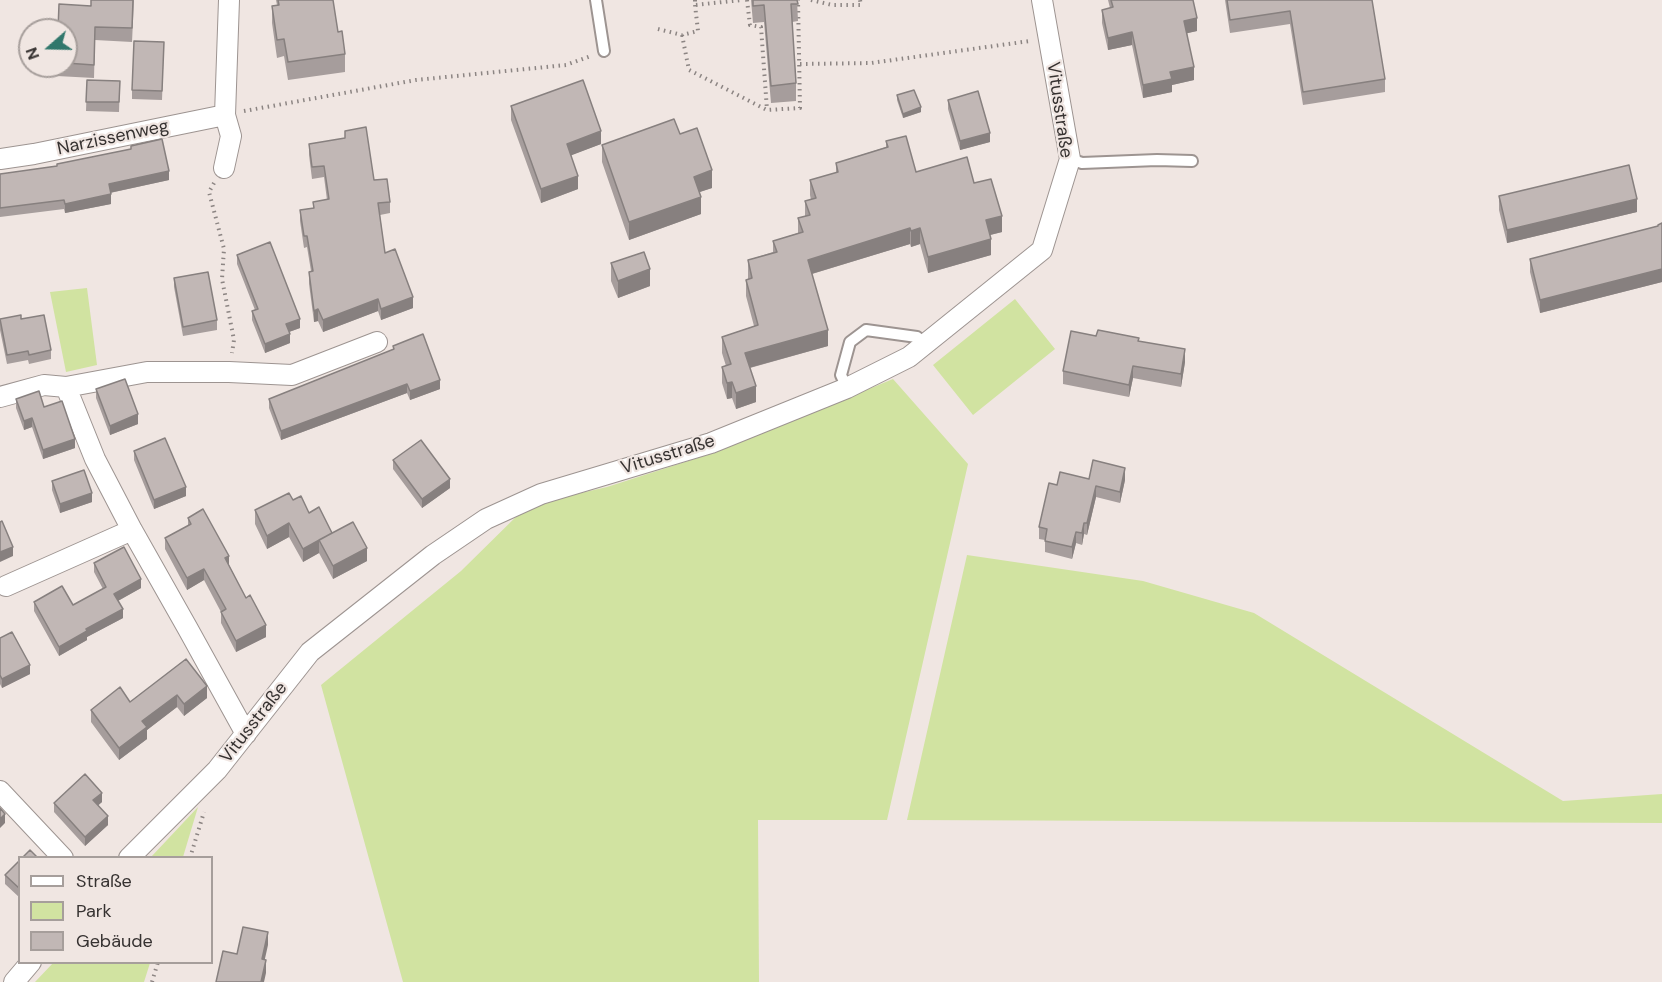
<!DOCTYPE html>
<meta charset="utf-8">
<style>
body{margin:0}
#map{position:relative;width:1662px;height:982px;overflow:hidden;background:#f0e6e2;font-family:"DM Sans",sans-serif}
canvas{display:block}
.legend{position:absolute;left:18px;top:856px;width:195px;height:108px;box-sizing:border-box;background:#f0e6e2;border:2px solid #a69e9b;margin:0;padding:8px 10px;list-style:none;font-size:18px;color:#363231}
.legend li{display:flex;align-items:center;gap:12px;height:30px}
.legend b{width:30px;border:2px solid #a69e9b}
.north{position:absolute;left:18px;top:18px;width:60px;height:60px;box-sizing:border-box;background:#f0e6e2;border:2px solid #a69e9b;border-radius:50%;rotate:250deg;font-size:16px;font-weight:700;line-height:24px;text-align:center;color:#363231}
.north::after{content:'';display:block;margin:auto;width:21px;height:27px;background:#31776c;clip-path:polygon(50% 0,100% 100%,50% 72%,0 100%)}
</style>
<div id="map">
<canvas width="1662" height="982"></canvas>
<ul class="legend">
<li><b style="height:8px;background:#fff"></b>Straße</li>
<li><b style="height:16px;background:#d1e3a1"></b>Park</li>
<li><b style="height:16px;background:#c1b7b5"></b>Gebäude</li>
</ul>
<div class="north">N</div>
</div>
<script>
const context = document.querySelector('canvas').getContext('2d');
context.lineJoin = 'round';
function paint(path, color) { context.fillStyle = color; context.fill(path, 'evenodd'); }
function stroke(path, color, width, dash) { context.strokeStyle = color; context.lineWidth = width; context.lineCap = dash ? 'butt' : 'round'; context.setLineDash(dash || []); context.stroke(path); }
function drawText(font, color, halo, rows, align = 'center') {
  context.font = font + ' "DM Sans",sans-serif'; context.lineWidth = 4.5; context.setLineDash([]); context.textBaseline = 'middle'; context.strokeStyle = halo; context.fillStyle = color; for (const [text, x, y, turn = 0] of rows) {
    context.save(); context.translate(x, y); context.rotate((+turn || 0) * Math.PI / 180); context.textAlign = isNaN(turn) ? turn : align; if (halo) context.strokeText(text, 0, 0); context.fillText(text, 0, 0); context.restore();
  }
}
paint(new Path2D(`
 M87 288 97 365 66 372 50 292Z
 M1015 299 1055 349 973 415 933 365Z
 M893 379 968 464 887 820H758L759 982H403L321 685 461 571 528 505 607 487 713 453Z
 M967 555 1143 581 1254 613 1563 801 1662 794V823L907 820Z
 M198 807 183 857H151Z
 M53 963V962L150 963 144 982H35Z`), '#d1e3a1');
const service = new Path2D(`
 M596 0 604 51
 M1070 159 1082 163 1157 160 1192 161
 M847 388 841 375 850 342 866 330 917 337 926 344`);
const minor = new Path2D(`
 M0 159 34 154 225 115
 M224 168 231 136 225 115 229 0
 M0 397 44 385 66 387
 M6 586 132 530
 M246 734 188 629 132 530 95 459 66 387 147 372H229L292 375 377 342
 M0 791 63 858
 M129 858 217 770 310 652 433 555 486 519 541 494 711 443 847 388 909 357 1042 250 1070 159 1042 0
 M14 982 31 962`);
stroke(service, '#9d9491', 14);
stroke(minor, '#9d9491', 22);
stroke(new Path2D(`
 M695 0V5L742 0
 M747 0 750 25 761 27 767 110
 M811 0 832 5H861L860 0
 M658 29 682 35 698 31 695 5
 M682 35 689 70 767 110 800 108 798 0
 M800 64 871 63 1030 41
 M244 111 416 80 566 65 591 56
 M214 183 209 192 224 249 222 279 234 340 232 353
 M190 858 204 812
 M152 982 158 962`), '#8c8583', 4, [1.5, 4.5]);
stroke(service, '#fff', 10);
stroke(minor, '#fff', 20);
paint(new Path2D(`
 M134 0 132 42 95 40 94 78 57 76V66H66V30L91 6Z
 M276 0H333L338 32 345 54V72L288 80 284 56 277 58 272 23V6L277 5Z
 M751 0H797L798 21 792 22 796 83V101L771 103 764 22 753 23Z
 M1108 0H1193L1197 31 1187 33 1194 80 1172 85V92L1143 98 1132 45 1108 50 1102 23V10L1110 8Z
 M1225 0H1372L1385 79V92L1303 105 1290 24 1230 33Z
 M164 42 162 100 132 99V90Z
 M87 80 120 81 119 112 86 111Z
 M897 95 921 112 903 118 897 100Z
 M948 100 990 142 960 150 948 109Z
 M511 106 601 144 571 155 578 189 541 203 511 120Z
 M345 131 374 180 390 202V213L380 215 385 253 413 308 381 320 378 311 323 332 318 321 314 322 309 284V272L311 271 307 247 304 248 300 221V210L313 208V202L327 200 324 177 312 179 309 155V144L345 138Z
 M680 134 712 188 699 192 701 214 629 240 602 162V145Z
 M886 141 916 172 974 183 1002 232 990 235 991 255 928 273 920 244 911 247 910 244 812 274 828 346 750 368 756 402 736 409 732 398 727 399 722 383V367L726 366 722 353V337L754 326 746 296V280L748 279V260L773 252V241L798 233V218L805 216V201L811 200 810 195V180L836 173V163L886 147Z
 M131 146 169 180 110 193 111 204 65 213 64 209 0 217V174L57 166 131 149Z
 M1499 196 1637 212 1507 243 1499 210Z
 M1662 223V282L1540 313 1530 272V259L1658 226Z
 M237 255 300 328 289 332 290 343 265 353 252 320V311L255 310 237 264Z
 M611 263 650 286 618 298 611 281Z
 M174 278 217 320V330L183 336 174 287Z
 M0 319H21L51 350V359L29 364 28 360 7 364 0 330Z
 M1096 336 1139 341 1185 362 1181 387 1133 378 1129 397 1063 384V371Z
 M393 346 440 389 410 400 407 393 281 440 269 408V399L393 350Z
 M96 389 138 424 110 435 96 398Z
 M16 399 44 407 75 448 43 459 32 427 24 430 16 408Z
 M134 451 186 496 154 509 134 460Z
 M393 460 450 488 422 508 393 469Z
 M1089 479 1125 480 1120 503 1096 497 1087 535 1084 534 1082 545 1076 543 1072 559 1045 552V540L1039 539V527L1057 485Z
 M52 481 92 502 60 513 52 490Z
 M293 500 309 513 367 561 333 579 319 553 303 562 289 537 267 549 255 524V510Z
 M188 518 229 565 266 637 236 652 221 623V612L204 580 187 590 165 549V538L188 526Z
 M94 563 141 588 118 601 123 618 87 637V640L59 656 34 611V602L73 605 103 589 94 572Z
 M0 638 30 674 2 688 0 684Z
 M186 659 207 698 184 716 177 707 147 730V739L119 760 91 722V710L130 702Z
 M102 802 98 805 108 825 85 846 54 812V803Z
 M20 860V898L5 884V875Z`), '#a69d9c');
paint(new Path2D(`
 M1197 18V31L1184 34V21Z
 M1132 32V45L1108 50V38Z
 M1194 67V80L1172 85V92L1143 98V85L1170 72Z
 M921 107V112L903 118V114Z
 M601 131V144L567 157V144Z
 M990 133V142L960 150V141Z
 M712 170V188L694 194V177Z
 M169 171V180L109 193V184Z
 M578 176V189L541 203V189Z
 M111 194V204L65 213V204Z
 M701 197V214L629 240V222Z
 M1637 199V212L1507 243V230Z
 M1002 216V232L986 236V220Z
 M910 228V244L808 275V260Z
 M920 228V244L911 247V231Z
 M991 239V255L928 273V257Z
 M650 269V286L618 298V281Z
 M1662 269V282L1540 313V300Z
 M413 297V308L381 320V309Z
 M378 299V311L323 332V320Z
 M318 309V321L314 322V311Z
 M300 319V328L286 333V324Z
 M828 330V346L745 369V353Z
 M290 334V343L265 353V344Z
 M1185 349V362L1181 387V374Z
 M1133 366V378L1129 397V385Z
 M440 380V389L410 400V391Z
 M732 382V398L727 399V383Z
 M407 384V393L281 440V431Z
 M756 386V402L736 409V393Z
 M138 414V424L110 435V426Z
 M32 418V427L24 430V421Z
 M75 439V448L43 459V450Z
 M1125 468V480L1120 503V492Z
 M450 479V488L422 508V499Z
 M1096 486V497L1087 535V523Z
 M186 487V496L154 509V500Z
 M92 493V502L60 513V504Z
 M289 523V537L267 549V536Z
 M1084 523V534L1082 545V533Z
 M1076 532V543L1072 559V547Z
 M332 533 319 540V553L303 562V549Z
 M13 547V556L0 562V552Z
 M367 548V561L333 579V566Z
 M229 556V567L225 558Z
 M204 569V580L187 590V578Z
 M141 579V588L114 603V594Z
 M123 609V618L87 637V640L59 656V647L86 629Z
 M266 625V637L236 652V641Z
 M30 665V674L2 688V679Z
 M207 686V698L184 716V704Z
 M177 695V707L147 730V739L119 760V748L142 721Z
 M102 793V802L93 810V800Z
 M5 814V823L0 828V819Z
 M108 816V825L85 846V837Z
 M268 932V945L262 972V959Z
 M266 960V973L264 982H261Z`), '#87807f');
const building = new Path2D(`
 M91 0H133L132 28 95 27 94 65 66 63V30H58L59 4 91 6Z
 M278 0H333L338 32 342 31 345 54 288 62 284 39 277 40 272 6 279 5Z
 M753 0H797L798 4H791L796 83 771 86 764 5 753 6Z
 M1111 0H1193L1197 18 1184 21 1194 67 1170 72 1172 79 1143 85 1132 32 1108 38 1102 10 1113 7Z
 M1227 0H1372L1385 79 1303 92 1290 11 1230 20Z
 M134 41 164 42 162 91 132 90Z
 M87 80 120 81 119 102H86Z
 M583 80 601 131 567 144 578 176 541 189 511 106Z
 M914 90 921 107 903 114 897 95Z
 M978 91 990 133 960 141 948 100Z
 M674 119 680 134 697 128 712 170 694 177 701 197 629 222 602 145Z
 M366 127 374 180 387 179 390 202 378 203 385 253 395 249 413 297 381 309 378 299 323 320 318 309 314 311 309 272 313 271 307 236H304L300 210 314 208 313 202 329 199 324 166 312 167 309 144 345 138V131Z
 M906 136 916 172 967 157 974 183 991 179 1002 216 986 220 991 239 928 257 920 228 911 231 910 228 808 260 828 330 745 353 756 386 736 393 732 382 727 383 722 367 731 364 722 337 758 325 746 280 752 278 748 260 777 252 773 241 803 232 798 218 810 215 805 201 816 198 810 180 838 172 836 163 888 147 886 141Z
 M162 139 169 171 109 184 111 194 65 204 64 200 0 208V174L57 166V164L131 149V146Z
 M1629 165 1637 199 1507 230 1499 196Z
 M1662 223V269L1540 300 1530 259 1658 226V225Z
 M270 242 300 319 286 324 290 334 265 344 252 311 258 309 237 255Z
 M644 252 650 269 618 281 611 263Z
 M208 272 217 320 183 327 174 278Z
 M21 315V319L44 315 51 350 29 355 28 351 7 355 0 319Z
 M1098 330 1139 338 1138 341 1185 349 1181 374 1133 366 1129 385 1063 371 1071 331 1096 336Z
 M423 334 440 380 410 391 407 384 281 431 269 399 394 349 393 346Z
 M125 379 138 414 110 426 96 389Z
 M39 391 44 407 62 401 75 439 43 450 32 418 24 421 16 399Z
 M165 438 186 487 154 500 134 451Z
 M421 440 450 479 422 499 393 460Z
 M1093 460 1125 468 1120 492 1096 486 1087 523H1084L1082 533 1076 532 1072 547 1045 541 1047 529 1039 527 1049 483 1057 485 1060 472 1089 479Z
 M84 470 92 493 60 504 52 481Z
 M289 493 293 500 301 496 309 513 319 507 332 533 303 549 289 523 267 536 255 510Z
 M203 509 229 556 225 558 246 598 250 595 266 625 236 641 221 612 226 609 204 569 187 578 165 538 191 524 188 518Z
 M2 521 13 547 0 552V522Z
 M353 522 367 548 333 566 319 540Z
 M124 547 141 579 114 594 123 609 86 629 87 631 59 647 34 602 62 586 73 605 106 587 94 563Z
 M12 632 30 665 2 679 0 675V638Z
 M186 659 207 686 184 704 177 695 142 721 147 727 119 748 91 710 120 687 130 702Z
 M85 774 102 793 93 800 108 816 85 837 54 803Z
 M0 808 5 814 0 819Z
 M30 850 38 858H22Z
 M20 860V889L5 875Z
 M243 927 268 932 262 959 266 960 261 982H216L223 951 237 954Z`);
paint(building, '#c1b7b5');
stroke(building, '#87807f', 1.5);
drawText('18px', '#363231', '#f0e6e2', [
 ["Vitusstraße",1059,110,82],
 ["Narzissenweg",113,138,-12],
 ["Vitusstraße",668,455,-17],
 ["Vitusstraße",254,723,-52]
]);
</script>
